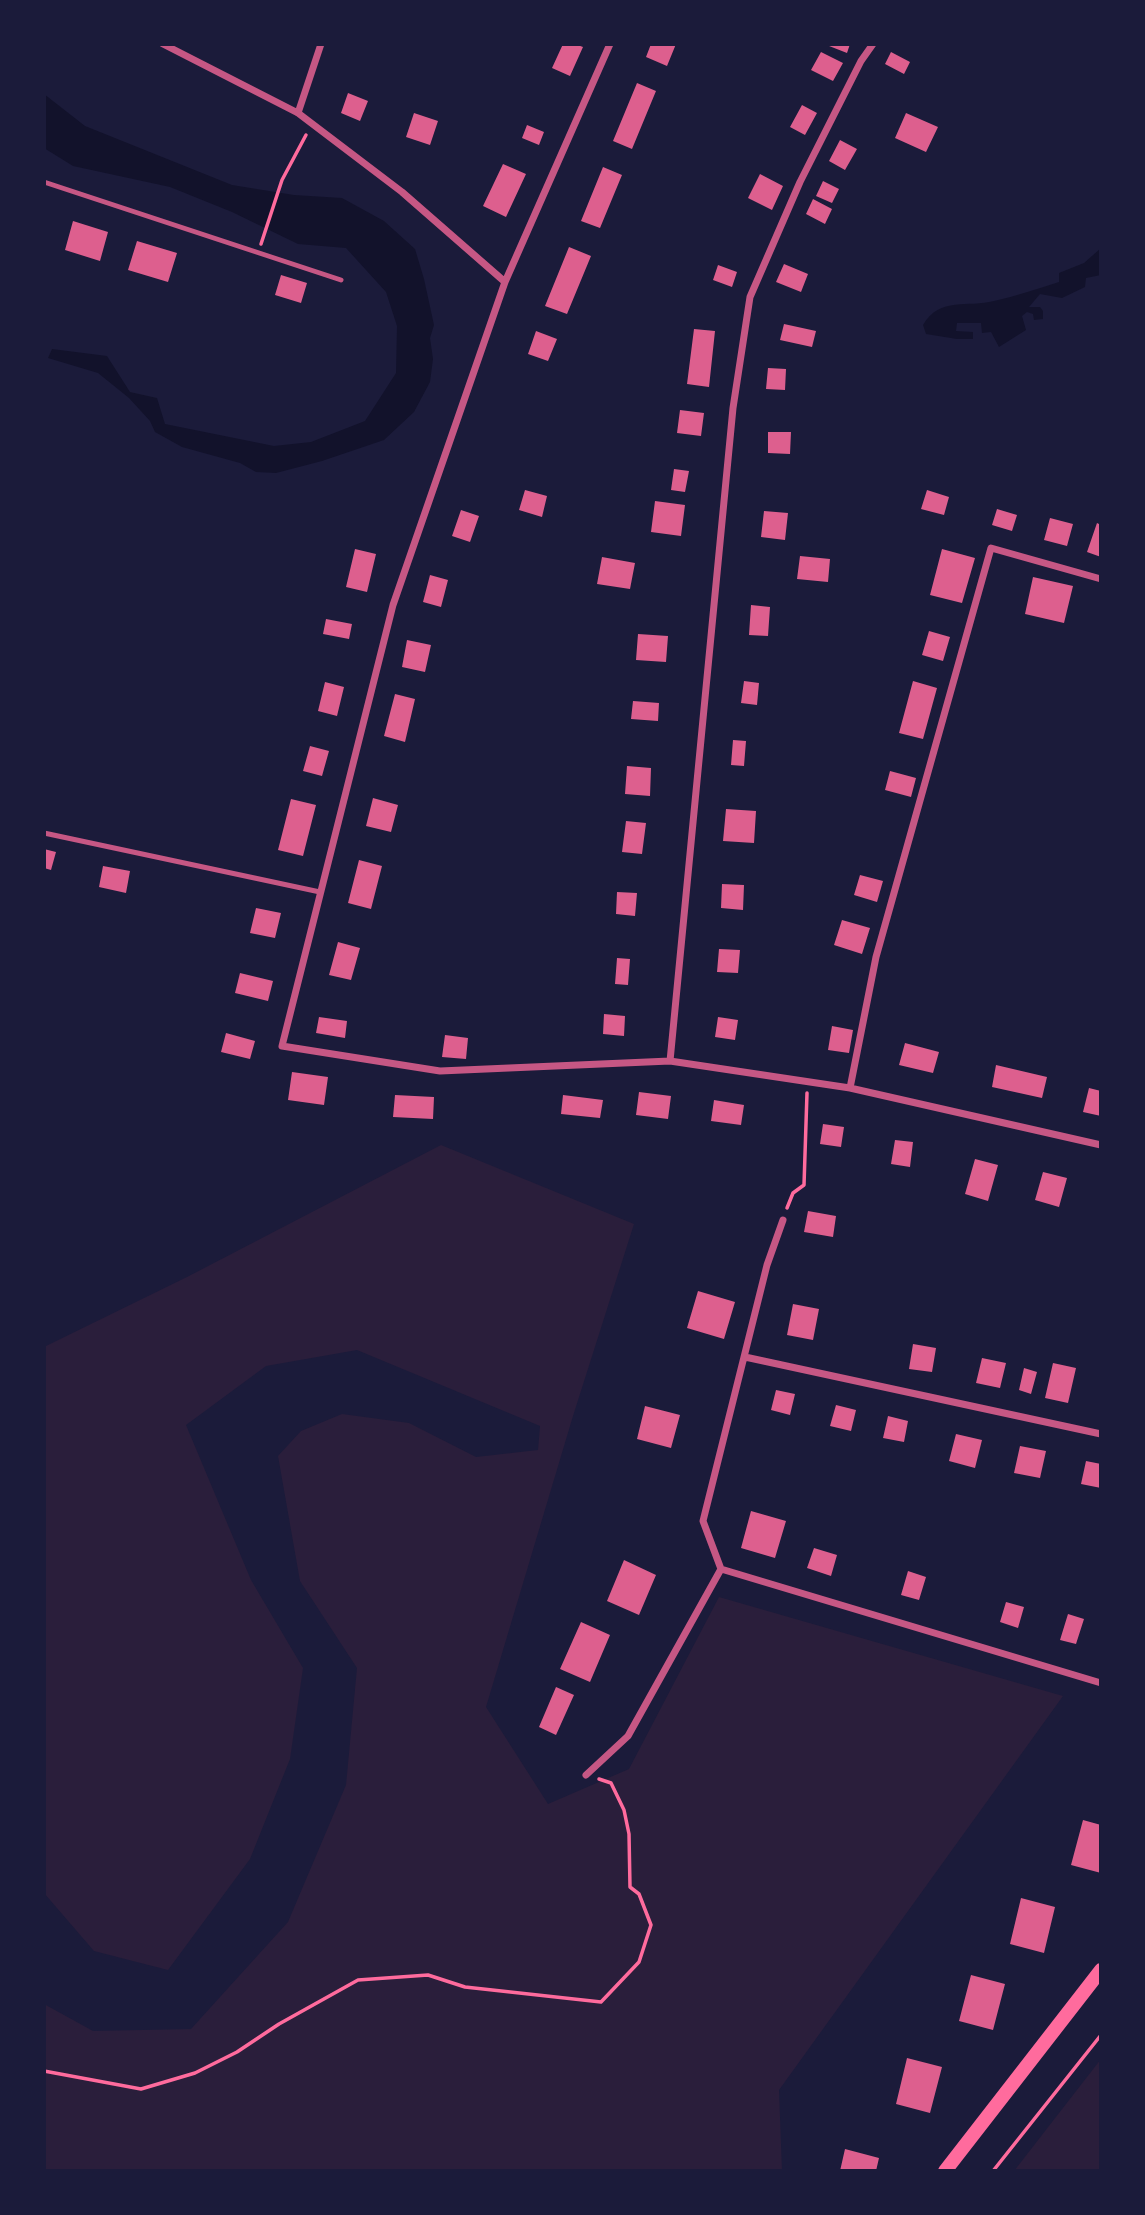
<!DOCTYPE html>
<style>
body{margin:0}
#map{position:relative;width:1145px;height:2215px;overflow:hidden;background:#1b1b3a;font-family:"Crimson Pro",serif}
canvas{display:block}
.frame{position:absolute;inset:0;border:46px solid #1b1b3a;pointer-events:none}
</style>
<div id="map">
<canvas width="1145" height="2215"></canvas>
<div class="frame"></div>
</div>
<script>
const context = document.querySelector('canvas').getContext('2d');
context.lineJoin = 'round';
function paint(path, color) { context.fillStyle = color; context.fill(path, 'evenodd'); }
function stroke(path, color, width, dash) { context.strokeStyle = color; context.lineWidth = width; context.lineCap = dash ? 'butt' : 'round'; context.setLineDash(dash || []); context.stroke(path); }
paint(new Path2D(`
 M441 1145 634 1224 573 1416 486 1707 548 1804 629 1769 719 1597 1063 1696 779 2090 782 2171H44V2004L93 2031 191 2029 288 1922 346 1785 357 1668 300 1581 278 1456 301 1431 342 1414 409 1423 476 1457 538 1450 540 1426 357 1350 266 1366 186 1425 251 1580 303 1668 290 1759 250 1859 168 1970 94 1951 44 1893V1347L187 1277Z
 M1101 2059V2171H1014Z`), '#2a1e3b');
paint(new Path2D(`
 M44 94 85 126 232 185 294 195 342 198 384 221 415 249 424 279 434 325 430 338 433 359 430 382 414 412 384 440 322 461 276 473 256 472 240 463 182 447 155 432 150 421 129 398 98 373 48 358 52 349 107 356 130 392 157 398 165 424 274 446 311 442 365 421 396 373 397 326 386 292 346 248 298 244 232 212 170 187 73 166 44 148Z
 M1101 248V275L1086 278 1085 287 1062 298 1040 294 1029 307H1040L1043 311V319L1034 320 1033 314 1027 312 1022 316 1026 330 999 347 991 332 982 333 981 323H957L956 331 973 332V339H957L926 334 923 325C940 296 968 308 994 301 1016 296 1037 289 1059 282V273L1084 263Z`), '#12122b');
paint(new Path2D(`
 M563 44H575L583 47 570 76 552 68Z
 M651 44H676L667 66 646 57Z
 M824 44H850L847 53Z
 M821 52 843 63 833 81 811 70Z
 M891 52 910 62 904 74 885 64Z
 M637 83 656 91 632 149 613 141Z
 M348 93 368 101 360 121 341 113Z
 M802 105 817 113 805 135 790 127Z
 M414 113 438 121 430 145 406 137Z
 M906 113 938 127 926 152 895 138Z
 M527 125 544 132 539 145 522 138Z
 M840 140 857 149 845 170 829 161Z
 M503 164 526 174 506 217 483 206Z
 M603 167 622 175 600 228 581 221Z
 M760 174 783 186 772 210 748 198Z
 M823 181 839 189 832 203 816 196Z
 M813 199 832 209 825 224 806 214Z
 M73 221 108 232 100 261 65 250Z
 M137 241 177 253 168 282 128 270Z
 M569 247 591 256 567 314 545 306Z
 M784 264 808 274 801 292 776 282Z
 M718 265 737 272 732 287 713 280Z
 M281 275 307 283 301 303 275 295Z
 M784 324 816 331 812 347 780 340Z
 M694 329 715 331 709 387 687 384Z
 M536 331 557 339 548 361 528 354Z
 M768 368 786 369 785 390 766 389Z
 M680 410 704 413 701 436 677 433Z
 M768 432H791L790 454 768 453Z
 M674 469 689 471 685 492 671 490Z
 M525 490 547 496 542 517 519 510Z
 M927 490 949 497 944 515 921 509Z
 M655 501 685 505 681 536 651 532Z
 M997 509 1017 515 1012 531 992 525Z
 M461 510 479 516 470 542 452 536Z
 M764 511 788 513 785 540 761 537Z
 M1050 518 1073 524 1067 546 1044 540Z
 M1097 523 1101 525V557L1087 552Z
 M355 549 376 554 367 592 346 587Z
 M942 549 975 558 962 603 930 595Z
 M800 556 830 559 828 582 797 579Z
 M602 557 635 563 630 589 597 584Z
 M430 575 448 580 441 607 423 602Z
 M1033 577 1073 586 1064 623 1025 614Z
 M751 605 770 607 768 636 749 635Z
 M326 619 352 624 349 639 323 634Z
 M929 631 950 637 943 661 922 655Z
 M638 634 668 636 666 662 636 660Z
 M407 640 431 645 425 672 402 667Z
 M744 681 759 683 757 705 741 703Z
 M913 681 937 688 923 739 899 733Z
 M325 682 344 687 337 716 318 711Z
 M395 694 415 699 405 742 384 736Z
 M633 701 659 703 658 721 631 719Z
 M733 740 746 741 744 766 731 765Z
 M310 746 329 751 322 776 303 771Z
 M627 766 651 768 650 796 625 794Z
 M890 771 916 778 911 797 885 790Z
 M373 798 398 805 391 832 366 826Z
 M291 799 316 805 303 856 278 850Z
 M726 809 756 811 754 843 723 841Z
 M626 821 646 823 642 854 622 852Z
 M44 849 56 852 51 870 44 868Z
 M359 860 382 866 371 909 348 903Z
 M103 866 130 871 126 893 99 887Z
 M860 875 883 881 877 902 854 895Z
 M722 884 744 885 743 910 721 908Z
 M617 892 637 893 635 916 616 914Z
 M256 908 281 913 275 938 250 933Z
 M842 920 870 928 862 954 834 945Z
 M338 942 360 948 351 980 329 975Z
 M719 949 740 950 738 973 717 972Z
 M617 958 630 959 628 985 615 984Z
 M240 973 273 981 268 1001 235 993Z
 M604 1014 625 1016 624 1036 603 1034Z
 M319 1017 347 1021 345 1038 316 1033Z
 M718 1017 738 1020 735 1040 715 1037Z
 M832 1026 853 1030 849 1053 828 1050Z
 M226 1033 255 1041 250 1059 221 1052Z
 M445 1035 468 1038 466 1059 442 1057Z
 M905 1043 939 1052 933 1073 899 1065Z
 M996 1065 1047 1077 1042 1098 992 1087Z
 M292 1072 328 1077 324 1105 288 1100Z
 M1089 1088 1101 1091V1116L1083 1112Z
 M639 1092 671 1096 668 1119 636 1115Z
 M395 1095 434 1097 433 1119 393 1117Z
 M563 1095 603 1100 600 1118 561 1114Z
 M714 1100 744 1105 741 1125 711 1121Z
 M823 1124 844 1127 841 1147 820 1144Z
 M895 1140 913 1142 910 1167 891 1164Z
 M975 1159 998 1165 988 1201 965 1194Z
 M1043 1172 1067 1178 1059 1207 1035 1200Z
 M808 1211 836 1216 833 1237 804 1232Z
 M698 1291 735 1302 724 1339 687 1328Z
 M793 1304 819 1309 813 1340 787 1335Z
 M913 1344 936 1348 932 1372 909 1369Z
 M982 1358 1006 1363 1000 1388 976 1383Z
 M1053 1363 1076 1368 1068 1403 1045 1398Z
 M1024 1368 1037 1372 1031 1394 1019 1390Z
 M776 1390 795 1394 790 1415 771 1410Z
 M836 1405 856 1410 851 1431 830 1426Z
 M645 1406 680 1415 671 1448 637 1439Z
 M888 1416 908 1421 904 1442 883 1438Z
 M956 1434 982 1440 975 1468 949 1461Z
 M1020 1446 1046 1451 1040 1478 1014 1473Z
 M1086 1461 1101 1464V1488L1081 1484Z
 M751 1511 786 1521 775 1558 741 1548Z
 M814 1548 837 1555 831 1576 807 1568Z
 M624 1560 656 1575 639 1615 607 1601Z
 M908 1571 926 1577 919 1600 901 1595Z
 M1006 1602 1024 1607 1018 1628 1000 1622Z
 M1068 1614 1084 1619 1076 1644 1060 1640Z
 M581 1622 610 1635 590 1682 560 1669Z
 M556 1687 574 1695 556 1735 539 1727Z
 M1083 1820 1101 1825V1873L1071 1865Z
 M1021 1898 1055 1907 1044 1953 1010 1944Z
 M971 1975 1005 1984 993 2030 959 2021Z
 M907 2058 942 2067 930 2113 896 2104Z
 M845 2149 879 2158 876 2171H840Z`), '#dd5f8e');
stroke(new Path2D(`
 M261 244 282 180 306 135
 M787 1208 793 1193 804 1185 807 1093
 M44 2071 141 2089 195 2073 237 2052 279 2024 358 1980 428 1975 465 1987 601 2002 639 1962 651 1925 639 1894 630 1887 629 1834 624 1810 611 1783 599 1779
 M993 2171 1101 2035`), '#ff6b9d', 3.5);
stroke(new Path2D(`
 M44 182 341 280
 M44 833 320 892`), '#c65784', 5);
stroke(new Path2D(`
 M163 44 298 113 402 192 505 282
 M610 44 505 282 393 605 282 1046 440 1071 670 1061 850 1088 1101 1145
 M298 113 321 44
 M670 1061 733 408 750 297 800 182 861 61 873 44
 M850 1088 876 957 991 548 1101 579
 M745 1357 1101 1434
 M721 1569 1101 1683
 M586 1775 628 1736 721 1569 703 1521 767 1265 783 1220`), '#c65784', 7);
stroke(new Path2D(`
 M945 2171 1101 1970`), '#ff6b9d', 14);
</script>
